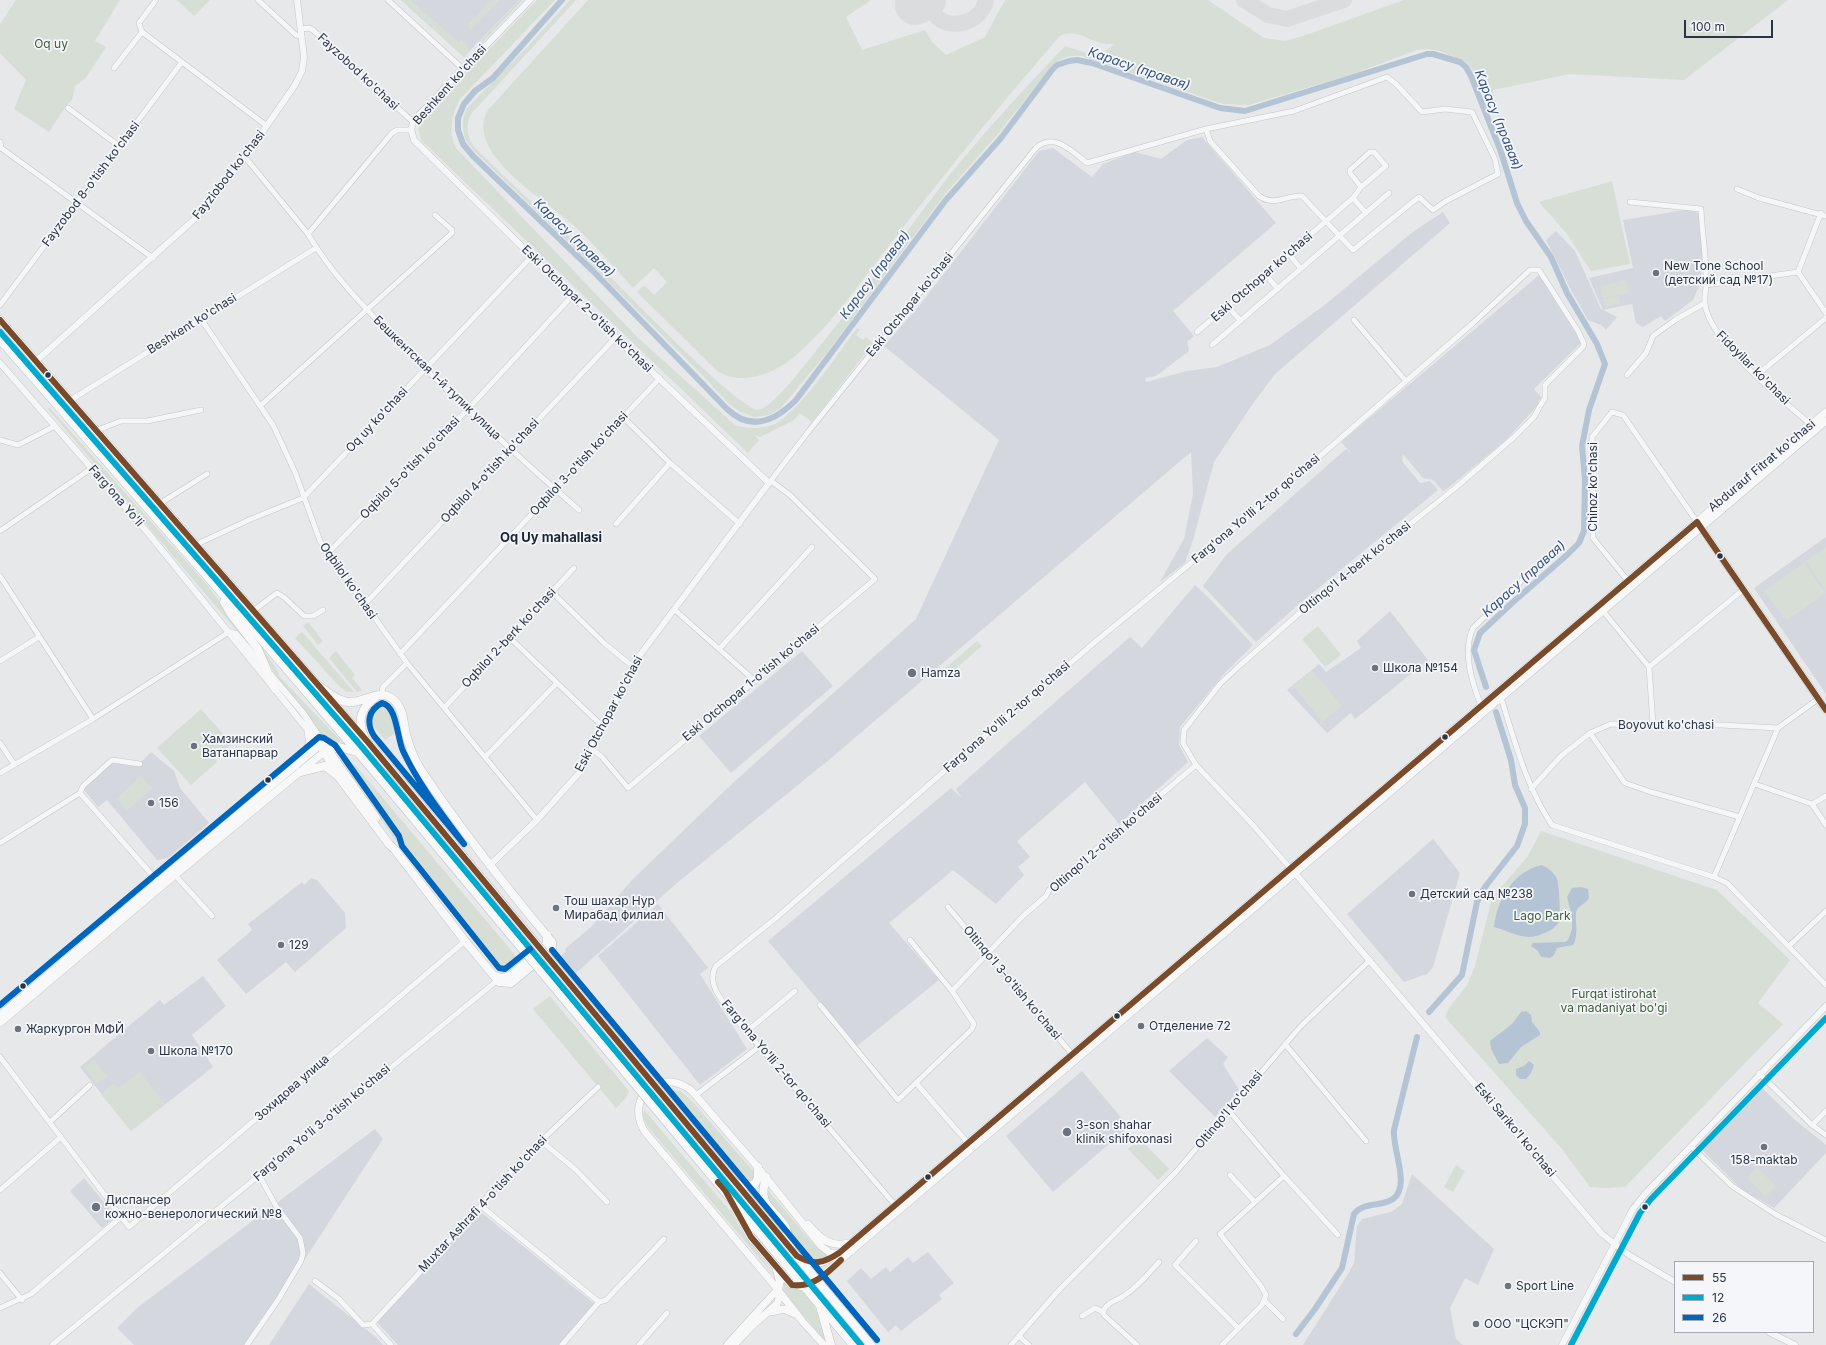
<!DOCTYPE html>
<meta charset="utf-8">
<style>
body{margin:0}
#map{position:relative;width:1826px;height:1345px;overflow:hidden;background:#e6e8ea;font-family:Inter,sans-serif}
canvas{display:block}
.legend{position:absolute;left:1674px;top:1261px;width:140px;height:72px;box-sizing:border-box;background:#f4f6f9;border:1px solid #a4a8b1;margin:0;padding:5px 7px;list-style:none;font-size:12px;color:#2b3445}
.legend li{display:flex;align-items:center;gap:8px;height:20px}
.legend b{width:20px;border:1px solid #a4a8b1}
.scale{position:absolute;left:1684px;top:20px;width:89px;height:18px;box-sizing:border-box;border:2px solid #2b3445;border-top:0;padding-left:5px;font-size:12px;line-height:14px;white-space:nowrap;color:#2b3445;-webkit-text-stroke:3px #f4f6f9;paint-order:stroke}
</style>
<div id="map">
<canvas width="1826" height="1345"></canvas>
<ul class="legend">
<li><b style="height:5px;background:#7a4b2a"></b>55</li>
<li><b style="height:5px;background:#00a9ce"></b>12</li>
<li><b style="height:5px;background:#0065bd"></b>26</li>
</ul>
<div class="scale">100 m</div>
</div>
<script>
const context = document.querySelector('canvas').getContext('2d');
context.lineJoin = 'round';
function paint(path, color) { context.fillStyle = color; context.fill(path, 'evenodd'); }
function stroke(path, color, width, dash) { context.strokeStyle = color; context.lineWidth = width; context.lineCap = dash ? 'butt' : 'round'; context.setLineDash(dash || []); context.stroke(path); }
function drawText(font, color, halo, rows, align = 'center') {
  context.font = font + ' Inter,sans-serif'; context.lineWidth = 3.5; context.setLineDash([]); context.textBaseline = 'middle'; context.strokeStyle = halo; context.fillStyle = color; for (const [text, x, y, turn = 0] of rows) {
    context.save(); context.translate(x, y); context.rotate((+turn || 0) * Math.PI / 180); context.textAlign = isNaN(turn) ? turn : align; if (halo) context.strokeText(text, 0, 0); context.fillText(text, 0, 0); context.restore();
  }
}
paint(new Path2D(`
 M401 0H519L464 57Z
 M1202 137 1276 223 1173 311 1194 336 1187 342 1189 351 1156 376 1145 378 1146 382 1187 371 1217 367 1270 345 1326 304 1414 231 1443 212 1450 223 1275 374 1252 405 1214 462 1193 540 1185 563 1160 582 1184 539 1193 494 1191 452 830 759 677 883 576 973 561 956 566 951 565 949 591 927 633 879 735 781 916 619 999 440 884 346 919 306 1039 151 1053 148 1092 177 1103 164 1135 152 1161 159 1187 140Z
 M1691 209 1699 214 1703 256 1700 284 1693 300 1665 321 1661 316 1643 327 1636 323 1632 304 1603 310 1589 278 1633 268 1623 220Z
 M1556 231 1575 251 1601 309 1617 317 1606 330 1601 325 1588 320 1571 290 1546 240Z
 M1539 275 1582 342 1534 389 1542 398 1538 401 1540 403 1506 440 1448 488 1443 491 1433 480 1423 478 1403 454 1402 461 1420 483 1430 481 1438 490 1299 604 1256 642 1203 586 1227 554 1346 449 1352 454 1341 442Z
 M1826 537V694L1754 588Z
 M1195 585 1210 599 1253 645 1223 675 1180 727 1179 745 1188 762 1119 824 1085 782 1017 841 1030 857 1018 867 1024 875 996 904 953 870 889 923 939 980 857 1046 768 941 951 788 962 798 956 789 1000 750 1130 637 1142 648Z
 M1390 611 1428 660 1359 716 1355 719 1351 713 1327 733 1287 690 1319 664 1326 672 1361 648 1357 641Z
 M802 651 833 686 731 773 699 736Z
 M151 752 174 771 180 788 209 823 168 858 157 860 107 800 98 807 80 785 112 758 140 763Z
 M1433 839 1460 873 1433 967 1427 974 1404 982 1347 914Z
 M311 878 317 880 345 913 346 928 295 972 286 962 246 994 217 960 252 930 248 924 302 882 304 885Z
 M658 904 708 968 700 974 747 1049 700 1085 598 956Z
 M203 976 226 1006 192 1035 213 1067 131 1131 80 1067 160 1000 164 1005Z
 M1207 1038 1228 1057 1223 1064 1239 1090 1215 1117 1169 1071Z
 M1082 1071 1129 1127 1053 1192 1006 1136Z
 M1760 1086 1794 1119 1826 1145V1153L1774 1208 1741 1189 1701 1149Z
 M375 1129 383 1139 249 1345H134L117 1328 137 1308Z
 M1412 1174 1494 1249 1478 1285 1465 1278 1450 1308 1456 1339 1463 1345H1303L1348 1274 1354 1263 1357 1226 1362 1219 1391 1212 1402 1204Z
 M84 1178 116 1217 102 1228 70 1191Z
 M478 1210 596 1305 561 1345H398L376 1321Z
 M928 1252 954 1283 939 1295 942 1299 901 1331 896 1325 888 1332 847 1281 861 1268 871 1279 886 1267 890 1272 908 1257 913 1263Z
 M309 1284 377 1338 383 1345H269Z`), '#d4d7dd');
paint(new Path2D(`
 M16 0H120L95 41 106 47 85 79 75 86 72 100 66 106 49 132 14 109 26 80 0 53V24Z
 M177 0H210L194 16Z
 M401 0H410L459 42 461 39 468 45V53L464 57Z
 M491 0H500L470 31 468 24Z
 M519 0H523L482 43 480 41Z
 M537 0H555L460 99C451 115 448 131 456 148L636 336 735 425C747 429 763 429 775 424 800 411 839 352 857 328L860 330 856 335 863 340 866 337 873 343 812 422 800 413 794 420 760 437 755 435 759 440 748 453 421 140 418 128 423 118Z
 M570 0H576L471 114C465 125 467 138 475 148 495 166 514 187 535 205 551 220 567 234 583 249 606 272 737 409 758 410 772 410 813 354 823 342 868 287 908 228 952 172 988 128 1026 87 1065 46L1098 57 1114 44C1110 44 1105 44 1101 43 1088 40 1072 27 1059 37 1002 102 948 170 894 239 863 278 834 323 795 356 774 374 739 388 715 369L637 292 644 285 654 295 667 282 654 268 633 288C613 266 594 244 572 224 546 200 463 153 488 110L588 0H871L846 17 862 50 925 30 932 42 946 55 985 37 1005 0H1208L1264 38 1285 41 1306 35 1404 0H1788L1684 80 1570 74 1493 90 1496 103 1487 105 1479 80 1468 63 1440 51 1428 49 1417 50 1350 75 1249 105 1223 104 1082 56C1070 54 1061 58 1052 66L997 135 945 194 829 350 781 408 769 415 754 417 739 411 729 404 704 377 590 263 473 150 465 139 463 129V119L467 108 531 43Z
 M1612 181 1630 264 1591 271 1567 234 1539 202Z
 M1626 280 1629 293 1603 298 1601 286Z
 M1619 296 1620 304 1605 307 1603 299Z
 M49 407 209 587 260 658 48 409Z
 M1826 547V591L1806 561Z
 M1804 563 1826 593 1786 621 1764 591Z
 M308 622 323 641 318 645 303 626Z
 M1318 626 1341 655 1325 667 1302 639Z
 M302 632 354 692H347L341 688 295 638Z
 M977 641 982 646 946 677 941 672Z
 M258 642 279 673 278 675 341 741 328 743 277 678Z
 M336 651 355 675 352 678 362 690 357 692 329 658Z
 M1312 670 1342 706 1322 722 1293 686Z
 M381 701 391 703C397 711 398 720 399 730L385 740 369 720V708L374 703Z
 M201 709 232 744 215 758 217 762 191 785 157 748Z
 M338 758 356 766 520 961 503 973 498 970 406 855Z
 M141 776 152 788 127 811 116 799Z
 M1541 831 1717 890 1790 960 1758 1003 1783 1024 1625 1187 1606 1188 1590 1187 1562 1149 1445 1017 1449 1008 1467 985 1475 966 1492 898 1528 856Z
 M550 996 629 1091 626 1098 616 1108 533 1009Z
 M94 1059 107 1076 97 1084 84 1067Z
 M140 1072 165 1104 131 1131 101 1094 114 1083 119 1088Z
 M671 1090 680 1091 689 1098 754 1172 755 1179 748 1183Z
 M644 1110 731 1212 741 1230 777 1279 648 1127 643 1117Z
 M1139 1138 1169 1169 1158 1180 1128 1149Z
 M1456 1165 1465 1171 1453 1192 1444 1187Z
 M1757 1167 1776 1186 1766 1197 1747 1178Z
 M767 1189 809 1239 829 1256 822 1259H813L803 1249 775 1212 767 1197Z
 M784 1282C790 1288 796 1288 803 1292 816 1300 822 1329 827 1342L783 1293Z`), '#d6ded6');
paint(new Path2D(`
 M1542 865C1548 868 1554 872 1557 879 1559 883 1561 919 1559 922 1554 930 1544 934 1536 936 1522 940 1507 930 1494 927 1497 900 1513 871 1542 865Z
 M1581 887 1588 889 1589 898C1587 903 1577 906 1576 912 1575 923 1579 935 1573 945L1557 948 1554 955 1550 958 1541 957 1538 951 1531 946 1533 943 1565 942 1568 940 1572 929V916L1567 897 1572 888Z
 M1526 1011 1531 1015 1532 1022 1540 1032V1035L1521 1047 1508 1063 1499 1064 1491 1049 1490 1041 1512 1024 1521 1012Z
 M1529 1061 1534 1065 1531 1073 1526 1079H1520L1516 1075V1069L1524 1066Z`), '#b4c4d5');
stroke(new Path2D(`
 M562 0 493 78 475 91 464 104 458 118V130L463 144 473 156 593 271 727 409C751 432 775 421 796 400L945 201 1001 138 1052 70 1057 65 1069 61 1077 60 1092 63 1220 108 1245 111 1427 54H1433L1460 62 1466 67 1471 76 1501 152 1517 203 1526 221 1551 257 1567 293 1597 344 1605 364 1589 410 1582 446 1585 479 1584 531 1579 543 1568 554 1512 603 1480 633 1474 650 1486 687
 M1429 1012 1462 975 1477 902 1485 887 1517 846 1525 824V808L1515 785 1511 760 1496 712
 M1296 1334 1315 1309 1342 1268 1354 1214C1364 1201 1382 1207 1393 1199 1411 1186 1392 1149 1394 1130L1417 1037`), '#b4c4d5', 6);
stroke(new Path2D(`
 M933 0C927 32 980 31 986 0
 M1244 0 1268 15 1287 19 1344 0`), '#dadcde', 16);
stroke(new Path2D(`
 M915 5 926 0`), '#dadcde', 40);
const minor = new Path2D(`
 M258 0 296 35 302 37
 M388 0 463 69
 M301 29 309 28 313 30 413 122
 M142 32 139 23 156 0
 M114 68 142 32 267 126
 M68 108 119 146
 M0 142 1 148 153 258
 M245 157 308 234C335 280 375 318 412 356 466 409 522 460 579 510
 M1737 189 1759 198 1826 216
 M1353 198 1366 213
 M1630 202 1701 209C1702 234 1707 260 1706 285 1706 291 1704 297 1705 303 1707 339 1783 400 1811 425
 M308 234 392 133 397 130H412
 M1289 254 1301 269
 M1798 272 1826 313
 M1265 274 1278 289
 M1706 285 1798 272 1821 213
 M0 305 182 62
 M1228 307 1241 321
 M201 319 273 425 295 472 320 541 407 663 537 820
 M1354 320 1405 380
 M1197 332 1353 198 1361 187 1386 166 1374 152H1370L1350 170V173L1361 187
 M1212 345 1389 193
 M1627 375 1646 353 1653 336 1675 320 1705 303
 M1757 375 1826 318
 M69 401 316 248
 M260 406 452 233V230L435 215
 M623 417 670 463 740 524
 M95 431 121 421H147L201 410
 M0 440 18 445 55 426
 M769 483 808 432 1035 149C1053 131 1072 151 1087 163L1206 129 1210 141 1259 196C1275 207 1286 195 1302 196L1353 250 1419 197 1433 210 1446 201 1498 174 1495 159 1472 112 1445 109 1422 112 1396 84 1387 77 1294 111 1206 129
 M159 504 207 474
 M616 524 670 463
 M0 531 92 468
 M195 545 251 519 303 498 532 256
 M329 552 468 409 572 296
 M0 576 93 719
 M1628 581 1593 538 1592 437 1612 412 1623 415 1697 522
 M552 592 604 643 632 666
 M364 605 616 337
 M675 610 754 680
 M253 611 277 593 285 598 304 616H313L323 610
 M1603 611 1649 667 1653 724
 M509 637 598 722 604 725
 M720 648 812 547
 M400 654 660 378
 M0 661 39 637
 M1649 667 1744 589
 M381 695 383 687 407 663
 M1501 698C1515 741 1526 787 1552 825L1714 877 1727 883 1826 985
 M1481 706C1472 682 1462 652 1473 628L1538 565
 M445 707 574 568
 M1590 733 1625 783 1651 792 1740 817
 M0 743 14 764
 M592 749 602 757 628 788 875 579 790 495 771 481
 M485 757 557 683
 M0 773 93 719 229 632
 M1755 784 1812 804 1826 825
 M1531 789 1561 756 1590 733 1611 724 1721 725 1778 728 1818 699
 M80 793 160 884
 M1812 804 1826 796
 M0 843 80 793 83 786 112 760 140 764
 M175 875 212 916
 M1714 877 1778 728
 M948 907 1072 1054
 M1789 946 1826 911
 M952 991 1023 916 1046 896 1049 890 1061 879 1196 765
 M820 1005 898 1100 972 1029 974 1024 952 991 910 940
 M746 1032 795 991
 M1285 1044 1366 1141
 M0 1057 129 1227 465 941
 M1759 1073 1812 1125 1826 1135
 M916 1083 968 1143
 M696 1095 760 1046
 M1229 1111 1284 1176 1338 1235
 M50 1122 90 1085
 M1812 1125 1826 1111
 M541 1141 575 1169 607 1202
 M1691 1146 1732 1186 1775 1214 1826 1240
 M1230 1175 1255 1202
 M0 1190 61 1137
 M895 1205 730 1012C721 999 706 983 716 966L776 918 972 747 1095 642 1304 470 1473 323 1530 270H1539L1578 331 1584 344 1583 347 1545 385V398L1540 406 1534 417 1513 438 1454 489 1311 603 1238 667 1220 684 1184 730 1183 743 1196 765 1252 824 1290 868
 M481 1206 599 1302 562 1345
 M1196 1241 1175 1265 1238 1328
 M0 1273 22 1300
 M315 1281 339 1299 363 1325 372 1324 391 1345
 M1265 1301 1283 1319
 M599 1302 606 1300 664 1239
 M0 1308 31 1294 121 1217
 M1082 1316 1095 1308 1103 1312
 M372 1324 481 1206 488 1195 541 1141 598 1087
 M1019 1336 1029 1345
 M52 1345 499 979
 M247 1345 278 1300 301 1261 303 1253 300 1238 276 1206 259 1175
 M639 1345 667 1313
 M1011 1345 1058 1291 1176 1172 1300 1027 1370 960
 M1137 1345 1104 1315 1103 1312C1106 1303 1115 1301 1122 1297 1137 1288 1148 1274 1159 1262
 M1222 1345 1262 1305 1266 1295 1261 1286 1220 1234 1284 1176`);
const tertiary = new Path2D(`
 M35 362 199 215 245 157 295 85 302 71 304 57 297 0
 M0 363 148 533 320 745
 M229 632 236 634 264 667
 M271 675 303 713 328 750
 M489 866 537 820 580 772 637 659 769 483 572 296 414 140 411 129 415 119 530 0
 M1295 873 1602 1234 1629 1255 1675 1282
 M1769 1332 1795 1345
 M1562 1345 1633 1209 1645 1194 1826 1006`);
const secondary = new Path2D(`
 M1698 523 1826 710
 M322 749 338 776
 M305 756 310 742 308 732
 M0 1015 320 745
 M0 1023 162 886 324 752
 M808 1224C820 1238 830 1248 849 1243
 M799 1258C815 1268 825 1263 839 1253L1826 412
 M817 1280 1826 421
 M771 1312 784 1309 795 1314
 M727 1345 778 1289
 M734 1345 753 1325 777 1304 779 1298 778 1291
 M824 1345 803 1322 770 1280 645 1132C624 1098 659 1066 691 1090L755 1164 821 1246 830 1253H839`);
const primary = new Path2D(`
 M0 320 389 767
 M0 340 213 583 378 776
 M224 602 231 614 258 649 275 689
 M364 736C357 721 361 707 375 698
 M328 750 376 818
 M324 752 339 747 357 752
 M300 772 325 766 338 776 389 844 395 850 465 941 499 982 511 983 552 949V942C506 887 461 830 421 770 414 759 409 746 406 734 403 722 404 709 394 700 380 687 363 704 348 702 338 701 327 692 319 686
 M495 976 502 978 509 976 544 948 547 943V935
 M720 1164 871 1345
 M709 1173 853 1345
 M766 1177C758 1206 770 1205 785 1226 788 1232 789 1241 791 1247
 M737 1184 746 1186 755 1184 758 1178V1167
 M735 1208 751 1237 791 1284 801 1286 817 1280
 M777 1270 780 1281 778 1289
 M820 1306 831 1345`);
stroke(minor, '#c4c6c8', 6);
stroke(tertiary, '#c4c6c8', 7);
stroke(secondary, '#c4c6c8', 8);
stroke(primary, '#c2c5c8', 9);
stroke(minor, '#f5f6f7', 5);
stroke(tertiary, '#f5f6f7', 6);
stroke(secondary, '#f8f8f8', 7);
stroke(primary, '#f8f8f8', 8);
const primaryBridge = new Path2D(`
 M389 767 720 1164
 M378 776 709 1173`);
stroke(primaryBridge, '#c2c5c8', 9, []);
stroke(primaryBridge, '#f8f8f8', 8);
stroke(new Path2D(`
 M0 320 367 741 797 1256C813 1266 824 1263 839 1253L1697 522 1826 710
 M718 1182 725 1190 751 1237 792 1285C813 1288 827 1273 841 1260`), '#7a4b2a', 6);
stroke(new Path2D(`
 M0 332 361 746 861 1345
 M1571 1345 1640 1213 1651 1199 1826 1018`), '#00a9ce', 6);
stroke(new Path2D(`
 M382 703C397 706 397 738 403 751 419 785 442 814 464 844L374 736C366 723 368 710 382 703Z
 M552 950 877 1340
 M0 1005 319 737 324 738 335 745 399 836 402 846 499 968 505 969 530 949`), '#0065bd', 6);
for (const [x, y, r, color] of [
 [1656,273,4,"#6c737f"],
 [48,375,3.5,"#2b3445"],
 [1720,556,3.5,"#2b3445"],
 [1375,668,4,"#6c737f"],
 [912,673,5,"#6c737f"],
 [1445,737,3.5,"#2b3445"],
 [194,746,4,"#6c737f"],
 [268,780,3.5,"#2b3445"],
 [151,803,4,"#6c737f"],
 [1412,894,4,"#6c737f"],
 [556,908,4,"#6c737f"],
 [281,945,4,"#6c737f"],
 [23,986,3.5,"#2b3445"],
 [1117,1016,3.5,"#2b3445"],
 [1141,1026,4,"#6c737f"],
 [18,1029,4,"#6c737f"],
 [151,1051,4,"#6c737f"],
 [1067,1132,5,"#6c737f"],
 [1764,1147,4,"#6c737f"],
 [928,1177,3.5,"#2b3445"],
 [96,1207,5,"#6c737f"],
 [1645,1207,3.5,"#2b3445"],
 [1508,1286,4,"#6c737f"],
 [1476,1324,4,"#6c737f"]
]) { const dot = new Path2D(); dot.arc(x, y, r, 0, 2 * Math.PI); context.fillStyle = color; context.fill(dot); stroke(dot, '#f4f6f9', 1.5); }
drawText('12px', '#3f6138', '#f4f6f9', [
 ["Oq uy",51,44],
 ["Lago Park",1542,916],
 ["Furqat istirohat",1614,994],
 ["va madaniyat bo'gi",1614,1008]
]);
drawText('12px', '#2b3445', '#f4f6f9', [
 ["Fayzobod ko'chasi",358,72,43],
 ["Beshkent ko'chasi",450,85,-48],
 ["Fayziobod ko'chasi",229,175,-52],
 ["Fayzobod 8-o'tish ko'chasi",91,184,-53],
 ["Eski Otchopar ko'chasi",1262,277,-41],
 ["Eski Otchopar ko'chasi",910,305,-51],
 ["Eski Otchopar 2-o'tish ko'chasi",587,309,44],
 ["Beshkent ko'chasi",192,324,-32],
 ["Fidoyilar ko'chasi",1753,368,45],
 ["Бешкентская 1-й тупик улица",437,378,44],
 ["Oq uy ko'chasi",377,420,-47],
 ["Oqbilol 3-o'tish ko'chasi",579,464,-47],
 ["Abdurauf Fitrat ko'chasi",1762,466,-40],
 ["Oqbilol 5-o'tish ko'chasi",410,468,-46],
 ["Oqbilol 4-o'tish ko'chasi",490,471,-47],
 ["Chinoz ko'chasi",1593,487,-90],
 ["Farg'ona Yo'li",116,496,49],
 ["Farg'ona Yo'lli 2-tor qo'chasi",1256,509,-40],
 ["Oltinqo'l 4-berk ko'chasi",1355,568,-39],
 ["Oqbilol ko'chasi",348,581,55],
 ["Oqbilol 2-berk ko'chasi",509,638,-47],
 ["Eski Otchopar 1-o'tish ko'chasi",751,683,-40],
 ["Eski Otchopar ko'chasi",609,714,-62],
 ["Farg'ona Yo'lli 2-tor qo'chasi",1007,717,-41],
 ["Boyovut ko'chasi",1666,725],
 ["Oltinqo'l 2-o'tish ko'chasi",1106,843,-41],
 ["Oltinqo'l 3-o'tish ko'chasi",1012,983,50],
 ["Farg'ona Yo'lli 2-tor qo'chasi",776,1064,50],
 ["Зохидова улица",292,1088,-41],
 ["Oltinqo'l ko'chasi",1229,1110,-50],
 ["Farg'ona Yo'li 3-o'tish ko'chasi",322,1123,-40],
 ["Eski Sariko'l ko'chasi",1515,1130,50],
 ["Muxtar Ashrafi 4-o'tish ko'chasi",483,1204,-47]
]);
drawText('12px', '#2b3445', '#f4f6f9', [
 ["New Tone School",1664,266],
 ["(детский сад №17)",1664,280],
 ["Школа №154",1383,668],
 ["Hamza",921,673],
 ["Хамзинский",202,739],
 ["Ватанпарвар",202,753],
 ["156",159,803],
 ["Детский сад №238",1420,894],
 ["Тош шахар Нур",564,901],
 ["Мирабад филиал",564,915],
 ["129",289,945],
 ["Отделение 72",1149,1026],
 ["Жаркургон МФЙ",26,1029],
 ["Школа №170",159,1051],
 ["3-son shahar",1076,1125],
 ["klinik shifoxonasi",1076,1139],
 ["158-maktab",1764,1160,"center"],
 ["Диспансер",105,1200],
 ["кожно-венерологический №8",105,1214],
 ["Sport Line",1516,1286],
 ["ООО \"ЦСКЭП\"",1484,1324]
], 'left');
drawText('italic 13px', '#34527a', '#f4f6f9', [
 ["Карасу (правая)",1139,69,19],
 ["Карасу (правая)",1498,120,68],
 ["Карасу (правая)",574,238,44],
 ["Карасу (правая)",875,275,-53],
 ["Карасу (правая)",1524,579,-42]
]);
drawText('bold 13px', '#1d2536', '#f4f6f9', [
 ["Oq Uy mahallasi",551,538]
]);
</script>
